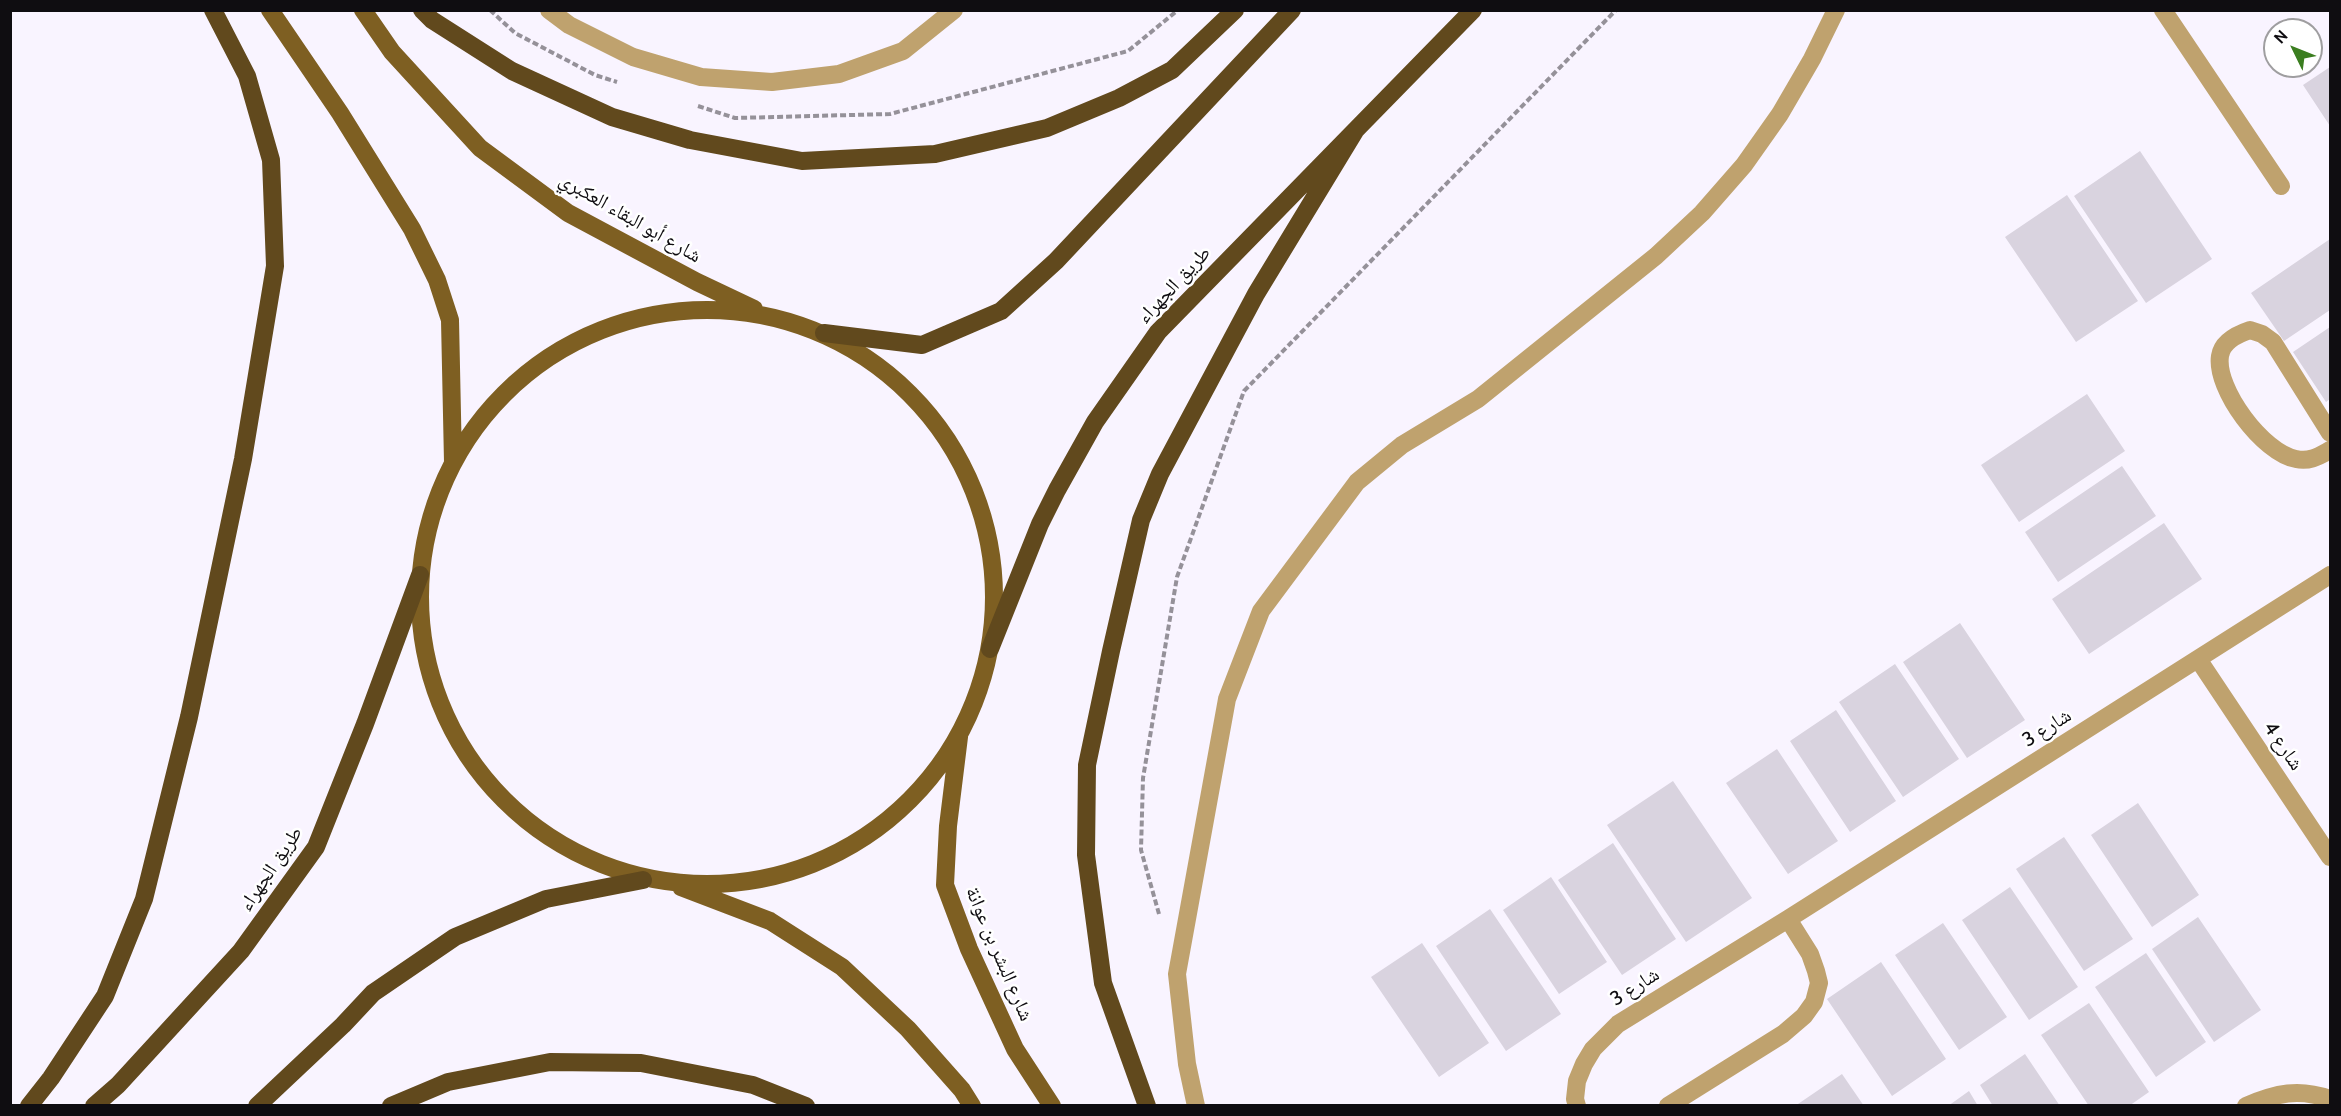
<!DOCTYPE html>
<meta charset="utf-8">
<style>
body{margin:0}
#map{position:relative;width:2341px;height:1116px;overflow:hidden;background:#f9f4ff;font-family:Cabin,sans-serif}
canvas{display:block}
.frame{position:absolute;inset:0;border:12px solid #0f0d11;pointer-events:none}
.north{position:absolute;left:2263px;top:18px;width:60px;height:60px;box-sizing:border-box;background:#fff;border:2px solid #9f9ea0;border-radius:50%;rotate:313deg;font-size:16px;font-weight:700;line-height:24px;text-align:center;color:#0f0d11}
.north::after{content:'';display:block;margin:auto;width:21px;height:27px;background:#3b7e20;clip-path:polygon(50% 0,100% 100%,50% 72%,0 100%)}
</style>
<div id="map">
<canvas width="2341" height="1116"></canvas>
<div class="frame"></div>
<div class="north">N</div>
</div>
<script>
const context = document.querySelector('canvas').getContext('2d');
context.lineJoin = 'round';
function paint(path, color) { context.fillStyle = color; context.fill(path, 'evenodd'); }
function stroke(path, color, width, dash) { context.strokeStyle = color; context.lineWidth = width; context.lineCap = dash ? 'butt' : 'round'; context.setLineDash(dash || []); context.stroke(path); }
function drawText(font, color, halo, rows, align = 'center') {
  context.font = font + ' Cabin,"Noto Naskh Arabic",sans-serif'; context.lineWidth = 5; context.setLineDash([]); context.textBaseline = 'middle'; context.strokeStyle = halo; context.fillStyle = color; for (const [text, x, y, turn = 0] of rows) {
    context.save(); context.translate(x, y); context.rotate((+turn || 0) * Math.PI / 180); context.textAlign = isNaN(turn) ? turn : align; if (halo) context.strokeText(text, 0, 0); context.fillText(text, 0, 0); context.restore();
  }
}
paint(new Path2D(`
 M2330 67V126L2303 85Z
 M2140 151 2212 259 2146 303 2074 196Z
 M2067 195 2138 301 2076 342 2005 237Z
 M2330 239V310L2284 341 2251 293Z
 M2330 327V399L2326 402 2293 352Z
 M2087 394 2125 451 2019 522 1981 465Z
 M2122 466 2156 516 2058 582 2025 532Z
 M2164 523 2202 579 2089 654 2052 599Z
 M1960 623 2025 720 1967 758 1903 662Z
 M1895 664 1959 759 1903 797 1839 702Z
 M1836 710 1896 801 1850 832 1790 741Z
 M1777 749 1838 841 1788 874 1726 783Z
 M1673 781 1752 898 1686 942 1607 825Z
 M2138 803 2199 895 2152 927 2091 835Z
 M2064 837 2133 939 2084 971 2016 869Z
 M1613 843 1676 939 1622 975 1558 880Z
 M1551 877 1607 962 1559 994 1503 910Z
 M2010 887 2078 987 2029 1020 1962 920Z
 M1490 909 1561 1014 1506 1051 1436 946Z
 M2198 917 2261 1010 2214 1042 2152 949Z
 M1943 923 2007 1017 1959 1050 1895 955Z
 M1422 943 1489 1043 1439 1077 1371 977Z
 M2146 953 2206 1042 2156 1077 2095 987Z
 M1881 962 1946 1059 1892 1096 1827 999Z
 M2089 1003 2149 1092 2129 1106H2089L2041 1035Z
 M2025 1054 2060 1106H1993L1980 1085Z
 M1842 1074 1864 1106H1795Z
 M1969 1091 1978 1106H1948Z`), '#d9d3df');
stroke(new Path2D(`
 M490 10 515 33 595 75 617 82
 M698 106 735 118 890 114 1128 51 1178 10
 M1159 914 1141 850 1143 778 1177 577 1244 391 1616 10`), '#959199', 4, [6, 3]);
stroke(new Path2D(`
 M549 10 569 25 633 57 701 77 772 82 839 74 903 51 954 10
 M2163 10 2281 186
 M2330 433 2273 342 2262 334 2250 330C2238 334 2222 342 2220 356 2215 389 2263 453 2296 459 2310 462 2319 456 2330 450
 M2198 659 2330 857
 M1196 1106 1187 1064 1177 974 1227 699 1261 611 1357 482 1402 445 1478 399 1656 256 1702 213 1744 165 1780 114 1812 59 1836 10
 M1577 1106 1575 1099 1577 1081 1584 1064 1593 1049 1618 1024 1788 919 2330 575
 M1668 1106 1783 1034 1804 1016 1814 1002 1819 983 1816 971 1810 954 1788 919
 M2246 1106C2276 1093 2299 1088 2330 1099`), '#bfa26e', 18);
stroke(new Path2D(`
 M270 10 340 113 412 229 437 280 450 320 453 462
 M363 10 392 52 480 148 568 213 697 282 754 309
 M420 597a287 287 0 1 1 574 0a287 287 0 1 1-574 0Z
 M959 737 948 826 945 885 969 949 1015 1049 1052 1106
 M681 887 770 921 842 967 908 1029 962 1090 972 1106`), '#7e5f22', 18);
stroke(new Path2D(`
 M422 10 432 20 512 71 612 117 690 140 802 161 935 154 1047 128 1119 98 1172 70 1235 10
 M824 333 922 345 1001 311 1056 261 1292 10
 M990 649 1040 524 1057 490 1095 422 1158 332 1473 10
 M29 1106 51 1078 105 996 144 899 189 717 243 459 275 266 271 160 247 76 213 10
 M94 1106 118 1085 241 951 316 847 365 724 420 575
 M257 1106 343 1025 373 993 455 937 546 899 643 880
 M391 1106 448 1082 550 1062 641 1063 753 1085 806 1106
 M1147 1106 1103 983 1086 855 1087 765 1111 651 1141 520 1160 474 1256 294 1355 131`), '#61491d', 18);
drawText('20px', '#0f0d11', '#fff', [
 ["شارع أبو البقاء العكبري",630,218,30],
 ["طريق الجهراء",1174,285,-47],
 ["شارع 3",2047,728,-32],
 ["شارع 4",2283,746,56],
 ["طريق الجهراء",271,869,-56],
 ["شارع البشر بن عوانة",999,954,67],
 ["شارع 3",1635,987,-32]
]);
</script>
